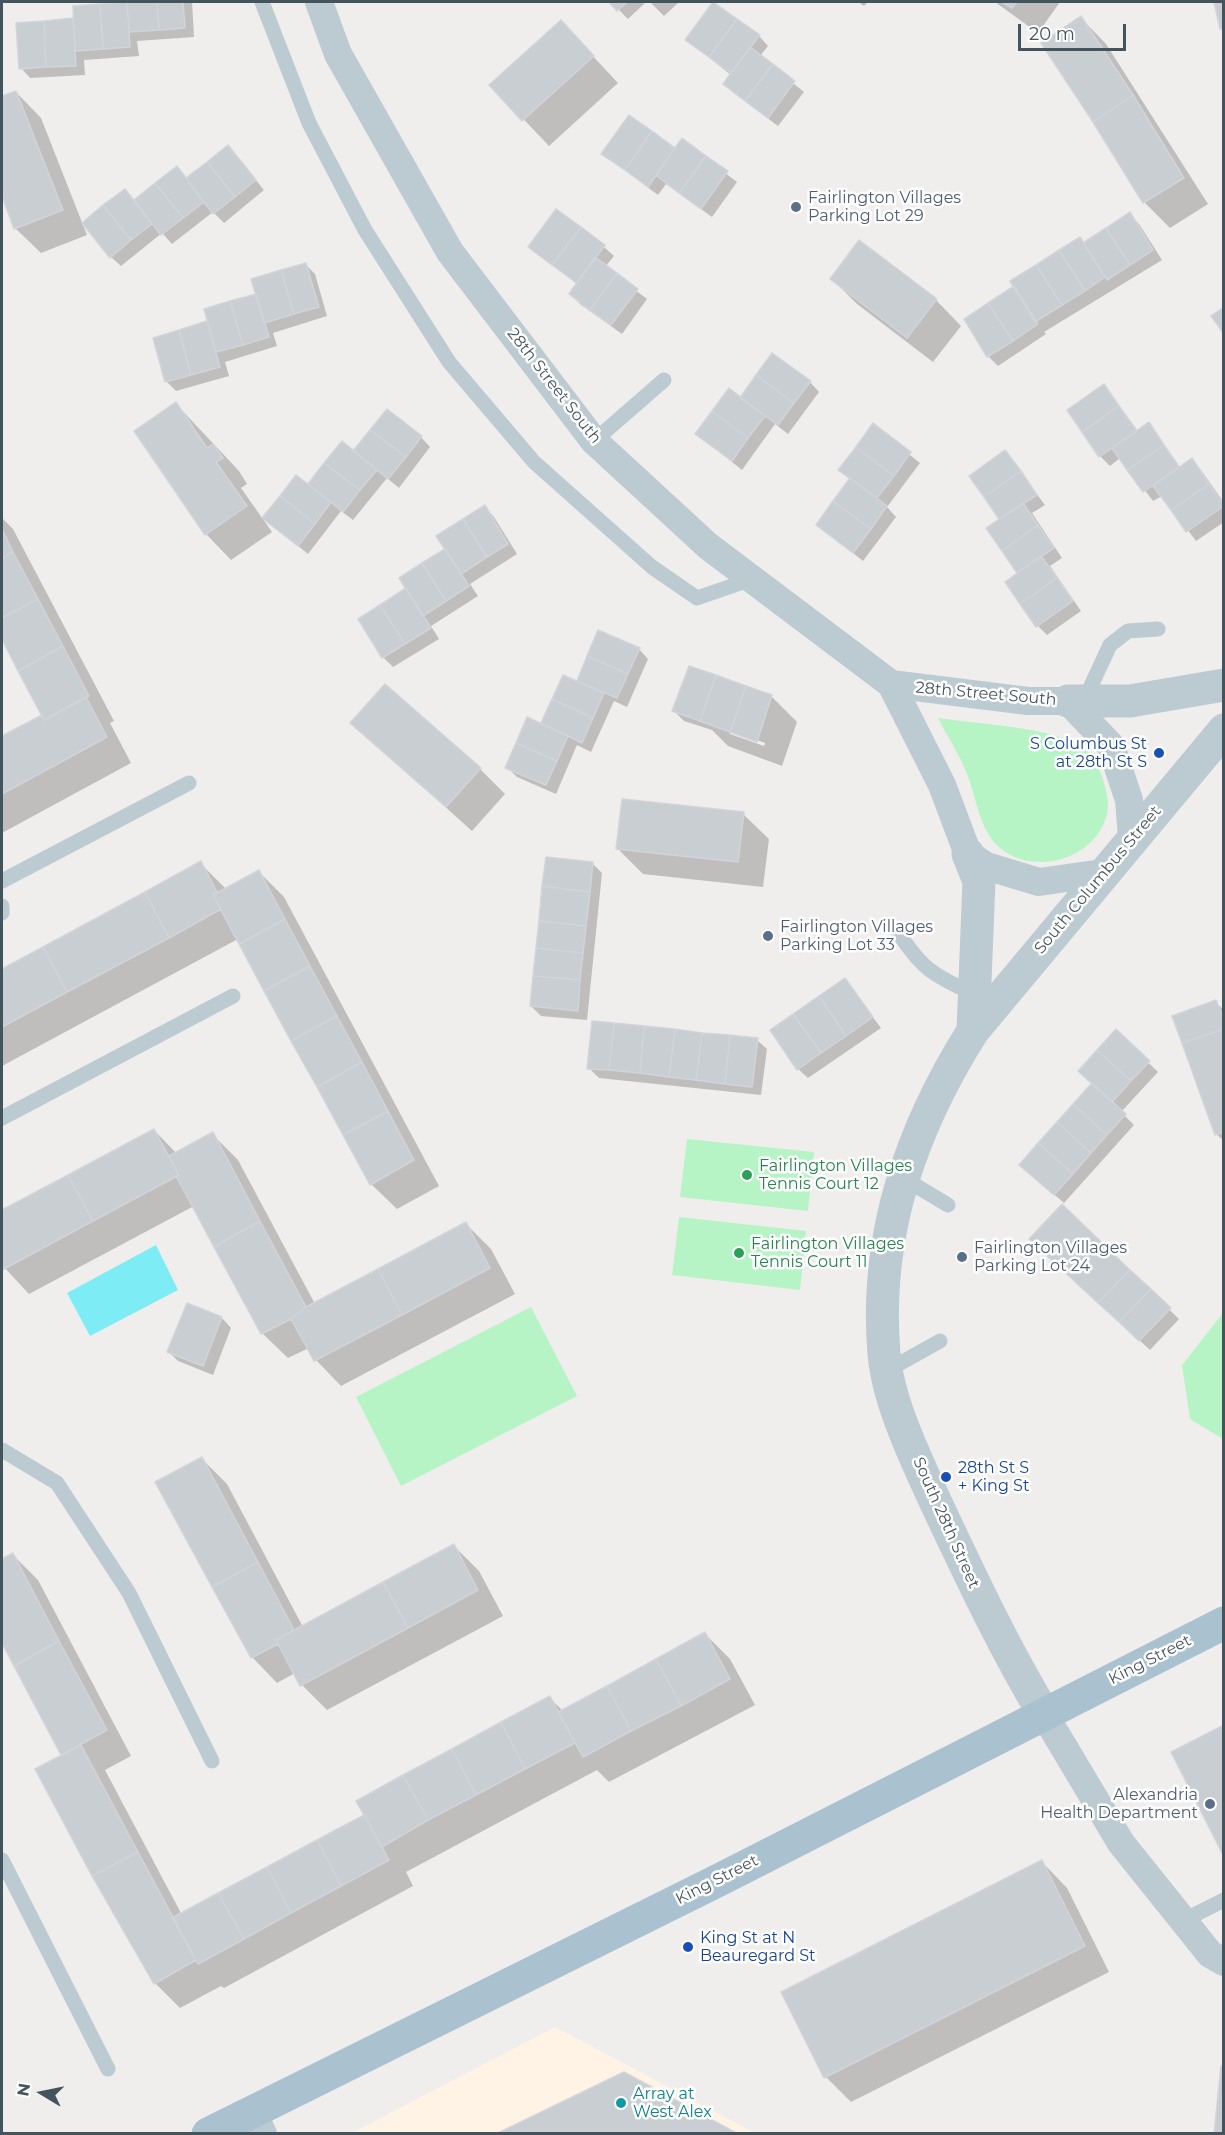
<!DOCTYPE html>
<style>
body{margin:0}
#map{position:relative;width:1225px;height:2135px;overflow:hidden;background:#f0eded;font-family:Montserrat,sans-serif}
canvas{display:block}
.frame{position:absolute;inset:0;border:3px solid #44545d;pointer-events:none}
.north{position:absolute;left:12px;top:2063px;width:60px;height:60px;-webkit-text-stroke:4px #fff;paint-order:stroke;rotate:280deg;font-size:16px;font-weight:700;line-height:24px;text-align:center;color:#44545d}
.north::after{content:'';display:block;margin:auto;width:21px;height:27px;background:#44545d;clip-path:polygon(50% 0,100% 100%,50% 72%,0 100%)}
.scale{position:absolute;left:1018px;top:24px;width:108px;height:27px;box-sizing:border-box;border:3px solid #44545d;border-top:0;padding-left:8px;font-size:18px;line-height:21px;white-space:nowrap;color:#44545d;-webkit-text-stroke:4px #fff;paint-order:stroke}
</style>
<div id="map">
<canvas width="1225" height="2135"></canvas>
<div class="frame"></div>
<div class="north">N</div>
<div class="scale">20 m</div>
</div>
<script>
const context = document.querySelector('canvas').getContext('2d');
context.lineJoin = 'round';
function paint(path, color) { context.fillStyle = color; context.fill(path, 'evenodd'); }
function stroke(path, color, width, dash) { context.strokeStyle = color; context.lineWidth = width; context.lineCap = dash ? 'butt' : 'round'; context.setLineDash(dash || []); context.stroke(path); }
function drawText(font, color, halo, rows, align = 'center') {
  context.font = font + ' Montserrat,sans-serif'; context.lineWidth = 5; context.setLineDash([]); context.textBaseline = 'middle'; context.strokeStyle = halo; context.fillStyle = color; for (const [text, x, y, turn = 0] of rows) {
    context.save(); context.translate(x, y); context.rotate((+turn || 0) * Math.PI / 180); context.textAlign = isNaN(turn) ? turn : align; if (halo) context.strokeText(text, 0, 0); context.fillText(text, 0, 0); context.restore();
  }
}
paint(new Path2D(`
 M555 2027 755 2133 350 2134Z`), '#fef3e4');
paint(new Path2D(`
 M938 718C977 724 1051 727 1084 747 1091 752 1098 765 1101 774 1105 785 1110 801 1107 814 1096 859 1035 877 1000 848 979 830 977 799 967 774 960 755 947 736 938 718Z
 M687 1139 814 1152 808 1211 680 1197Z
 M679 1217 806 1231 800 1290 672 1275Z
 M531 1307 577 1396 401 1486 356 1397Z
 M1223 1313V1439L1190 1419 1182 1365Z`), '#b6f4c6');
paint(new Path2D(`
 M156 1245 178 1290 90 1336 67 1293Z`), '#7eecf5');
paint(new Path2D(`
 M128 2H192L194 37 137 41 139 56 84 60 85 75 30 78 21 68 18 24 75 20Z
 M611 2H646L628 19Z
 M650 2H679L664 16Z
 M858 2H868L864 6Z
 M995 2H1060L1038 33Z
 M713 4 759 36 768 46 760 56 804 92 778 126 734 93 725 84 731 75 687 40Z
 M1081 18 1106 44 1208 204 1170 228 1144 202 1043 43Z
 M561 22 618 83 549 146 491 85Z
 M16 92 41 118 87 235 41 253 15 228 2 192V98Z
 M682 140 737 182 712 217 666 184 658 195 603 154 675 150Z
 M237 157 264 190 224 223 213 212 172 244 162 233 121 266 111 257 125 191 135 201 177 168 187 179Z
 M556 211 604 247 614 256 605 267 647 299 622 334 580 304 571 294 578 285 530 247Z
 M1129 214 1139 224 1162 260 1044 332 1046 334 998 366 988 356 1084 244Z
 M306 265 315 274 327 316 273 333 277 346 225 362 229 376 176 391 167 382 155 339 209 322Z
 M832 279 936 300 961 326 933 362 857 304Z
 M810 382 819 392 788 434 775 424 742 470 697 434 740 400Z
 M1104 386 1138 431 1148 424 1181 468 1192 460 1201 470 1224 503V522L1196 541 1162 496 1153 501 1120 458 1110 466 1100 456 1069 410Z
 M176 404 239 471 247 484 241 488 272 532 231 560 206 534Z
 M874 426 920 463 887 507 896 517 863 561 818 525 851 480 840 470Z
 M421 437 430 447 399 488 387 478 353 520 341 511 308 554 264 518 308 486 342 443 354 453Z
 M1005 452 1045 505 1032 513 1062 558 1050 566 1081 611 1047 635 1038 626 1019 574 988 528 1001 520 971 476Z
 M485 507 494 517 517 554 470 584 478 596 431 626 439 639 393 667 384 658 360 620 408 589Z
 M2 518 13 529 114 721 110 723 131 763 2 833V738L44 716 2 636Z
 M599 632 639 649 648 659 627 707 614 701 591 752 577 745 556 794 517 777 507 767 541 725 564 677 578 683Z
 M771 696 797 722 782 766 728 746 712 730 684 721 674 711ZM730 730 765 743 764 746 730 734Z
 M352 723 480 769 505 794 472 831Z
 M743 814 769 839 763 887 643 874 618 849Z
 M200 863 226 889 259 872 284 897 439 1186 397 1209 371 1184 238 939 2 1066V970Z
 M592 863 602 873 587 1020 541 1016 531 1006Z
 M845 980 881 1028 808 1078 798 1069Z
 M1215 1002 1224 1010V1141L1216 1134Z
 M1116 1031 1158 1072 1121 1112 1134 1125 1064 1203 1031 1174 1094 1084Z
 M757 1040 767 1049 761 1095 599 1078 589 1068Z
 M154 1130 177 1154 212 1134 238 1160 315 1304 466 1224 491 1249 515 1294 341 1386 316 1360 309 1348 288 1358 262 1333 194 1206 29 1294 2 1265V1212Z
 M1129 1271 1179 1319 1150 1350 1125 1327Z
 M187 1305 222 1318 231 1328 213 1375 178 1361 169 1352Z
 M201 1458 227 1484 303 1627 454 1546 479 1571 503 1616 327 1710 302 1685 295 1673 277 1683 252 1657Z
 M13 1555 38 1580 131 1756 105 1770 182 1915 366 1816 550 1698 563 1711 705 1634 730 1659 755 1705 609 1782 597 1770 406 1872 413 1886 224 1988 221 1986 180 2008 155 1983 63 1755 2 1638V1561Z
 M1042 1862 1067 1888 1109 1972 851 2102 826 2077Z`), '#0003');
const building = new Path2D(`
 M127 2H157L159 30 129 32Z
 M127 2 130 47 103 49 100 4Z
 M157 2H183L185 28 159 30Z
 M609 2H627L617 11Z
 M713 2 737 19 709 57 685 40Z
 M1002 2H1017L1012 8Z
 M1214 2H1224V29H1220Z
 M100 4 103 49 75 51 73 6Z
 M1081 16 1133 95 1093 122 1041 43Z
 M73 18 76 66 46 67 44 21Z
 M737 19 760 35 731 73 709 57Z
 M561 20 594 56 522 121 489 85Z
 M44 21 46 67 19 69 16 23Z
 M750 47 773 64 745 101 723 84Z
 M773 64 795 81 768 118 745 101Z
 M16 91 63 210 14 229 2 196V96Z
 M1133 95 1184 178 1143 203 1093 122Z
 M629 115 652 131 625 170 601 154Z
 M652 131 675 148 648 187 625 170Z
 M682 138 706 156 679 193 656 175Z
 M228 145 256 180 235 197 207 162Z
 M706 156 728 171 701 209 679 193Z
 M207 162 235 197 213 214 186 178Z
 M177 166 204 202 183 218 155 183Z
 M155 183 183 218 161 235 134 200Z
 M125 189 152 224 131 240 103 205Z
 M103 205 131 240 110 258 82 223Z
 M556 209 581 227 552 265 528 247Z
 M1130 212 1153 250 1130 265 1106 228Z
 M581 227 605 245 577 283 552 265Z
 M1106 228 1130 265 1107 280 1083 243Z
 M1080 237 1105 277 1085 291 1059 250Z
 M859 240 937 299 907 338 830 279Z
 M1059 250 1085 291 1062 305 1036 265Z
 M595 257 617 273 590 310 569 294Z
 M306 263 319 307 294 314 281 270Z
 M1036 265 1062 305 1035 322 1010 281Z
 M281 270 294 314 264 323 251 279Z
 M617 273 638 289 611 325 590 310Z
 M1014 286 1038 324 1013 341 988 303Z
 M256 294 269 337 243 345 230 301Z
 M230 301 243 345 216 352 204 309Z
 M988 303 1013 341 987 357 964 319Z
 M1224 307V334L1211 316Z
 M207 321 220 367 191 375 179 330Z
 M179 330 191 375 165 382 153 338Z
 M772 353 811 381 794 403 756 375Z
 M756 375 794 403 778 425 740 398Z
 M1104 384 1119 406 1082 432 1067 410Z
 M729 388 765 416 748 438 712 411Z
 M176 402 207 448 213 444 223 458 216 462 247 506 205 535 134 431Z
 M1119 406 1137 431 1099 457 1082 432Z
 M387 409 422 436 406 457 370 430Z
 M712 411 748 438 732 461 695 434Z
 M1149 422 1164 445 1127 470 1112 448Z
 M873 423 911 452 894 476 856 447Z
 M370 430 406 457 388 479 353 451Z
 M342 441 377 470 360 490 324 463Z
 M1164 445 1179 467 1143 492 1127 470Z
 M856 447 894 476 877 498 838 470Z
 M1005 450 1021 471 984 497 969 476Z
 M1192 458 1209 484 1171 510 1153 486Z
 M324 463 360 490 343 512 308 484Z
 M1021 471 1037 495 999 519 984 497Z
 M296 475 331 502 315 524 280 496Z
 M850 478 887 506 871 529 833 501Z
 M1209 484 1224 506 1186 532 1171 510Z
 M280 496 315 524 298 546 262 518Z
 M833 501 871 529 853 553 816 525Z
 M1023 503 1038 525 1002 551 986 528Z
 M485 505 508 544 487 557 463 519Z
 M463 519 487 557 461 574 436 536Z
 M1038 525 1054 548 1017 573 1002 551Z
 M2 529 13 552 2 558Z
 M445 549 469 586 446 601 422 563Z
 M13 552 38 599 2 618V558Z
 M1041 556 1057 578 1020 604 1005 582Z
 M422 563 446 601 423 616 399 578Z
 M1057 578 1073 601 1036 627 1020 604Z
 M406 588 431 628 405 644 380 605Z
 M38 599 63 646 18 671 2 639V618Z
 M380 605 405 644 382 658 358 619Z
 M598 630 640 648 628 674 587 656Z
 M63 646 89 696 44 720 18 671Z
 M587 656 628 674 617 698 577 681Z
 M689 666 716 675 700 721 672 711Z
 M563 675 604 693 593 718 552 699Z
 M716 675 746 686 730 732 700 721Z
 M385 684 481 768 446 807 350 723Z
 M746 686 772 695 757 742 730 732Z
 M86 697 107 737 2 794V736L42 715 44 720Z
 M552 699 593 718 582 743 541 723Z
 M527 717 568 736 557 761 516 743Z
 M516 743 557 761 546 785 505 768Z
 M622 799 744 812 738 862 616 849Z
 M546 857 593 862 590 892 542 886Z
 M201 861 217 892 213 895 221 909 169 938 145 892Z
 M259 870 285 919 239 944 213 895Z
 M542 886 590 892 586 926 539 921Z
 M145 892 169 938 67 992 43 947Z
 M285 919 310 966 264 991 239 944Z
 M539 921 586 926 583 953 536 948Z
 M43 947 67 992 2 1027V969Z
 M536 948 583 953 580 980 533 976Z
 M310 966 337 1016 291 1041 264 991Z
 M533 976 580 980 578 1011 530 1006Z
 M845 978 873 1017 846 1036 819 996Z
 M819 996 846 1036 821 1053 793 1014Z
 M1216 1000 1224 1020V1029L1182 1043 1172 1016Z
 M793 1014 821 1053 797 1070 770 1030Z
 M337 1016 362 1062 317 1087 291 1041Z
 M592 1021 614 1023 609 1070 587 1069Z
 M614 1023 644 1026 640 1073 609 1070Z
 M644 1026 675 1029 669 1077 640 1073Z
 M675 1029 702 1033 696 1080 669 1077Z
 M1116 1029 1150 1061 1131 1081 1097 1050Z
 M1224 1029V1132L1215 1135 1182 1043Z
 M702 1033 730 1035 725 1084 696 1080Z
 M730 1035 758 1038 752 1087 725 1084Z
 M1097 1050 1131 1081 1112 1102 1078 1071Z
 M362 1062 388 1111 343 1135 317 1087Z
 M1092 1083 1126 1114 1107 1135 1073 1104Z
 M1073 1104 1107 1135 1091 1153 1057 1122Z
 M388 1111 414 1160 370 1185 343 1135Z
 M1057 1122 1091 1153 1073 1174 1038 1143Z
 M154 1129 179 1175 93 1221 68 1175Z
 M213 1132 260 1221 214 1247 176 1176 179 1175 169 1156Z
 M1038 1143 1073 1174 1054 1195 1019 1165Z
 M68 1175 93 1221 2 1270V1210Z
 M1062 1204 1130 1270 1098 1303 1029 1239Z
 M260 1221 306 1307 291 1319 261 1334 214 1247Z
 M466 1222 490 1268 402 1315 378 1269Z
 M378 1269 402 1315 314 1361 291 1319 306 1307Z
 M1130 1270 1151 1289 1119 1322 1098 1303Z
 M1151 1289 1171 1308 1139 1341 1119 1322Z
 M187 1303 222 1317 203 1366 167 1352Z
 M202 1457 258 1562 212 1587 155 1482Z
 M454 1544 478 1590 408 1628 383 1582Z
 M13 1553 59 1641 14 1666 2 1643V1559Z
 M258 1562 294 1630 276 1640 278 1644 251 1658 212 1587Z
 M383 1582 408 1628 300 1686 276 1640Z
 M705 1632 730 1679 681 1706 656 1659Z
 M59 1641 107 1730 61 1755 14 1666Z
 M656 1659 681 1706 631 1731 607 1686Z
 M607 1686 631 1731 583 1757 558 1712Z
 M550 1696 575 1743 525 1769 501 1722Z
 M501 1722 525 1769 476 1795 452 1749Z
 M1224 1725V1857L1171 1752Z
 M81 1745 138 1852 92 1876 35 1769Z
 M452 1749 476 1795 428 1820 403 1775Z
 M403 1775 428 1820 382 1847 356 1801Z
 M364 1815 389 1860 341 1886 317 1840Z
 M317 1840 341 1886 291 1913 267 1867Z
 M138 1852 196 1960 154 1984 92 1876Z
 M1042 1860 1085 1946 824 2078 781 1992Z
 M267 1867 291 1913 244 1939 218 1893Z
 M218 1893 244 1939 198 1964 172 1918Z
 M1221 2066H1224V2134H1214Z
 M624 2072 738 2134H496Z`);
paint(building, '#c9ced3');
stroke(building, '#d1d4da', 1.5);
stroke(new Path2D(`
 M262 2 309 123 365 230 449 362 534 462 652 567 697 598 752 579
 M594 441 664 380
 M1084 701 1110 645 1128 631 1158 629
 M2 881 189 783
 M2 906V913
 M896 929C921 968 932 975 974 994
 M2 1118 233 996
 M903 1178 948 1205
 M888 1370 940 1341
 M2 1450 57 1483 129 1593 212 1761
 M2 1860 108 2069
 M1182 1921 1224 1900`), '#bccbd2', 15);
stroke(new Path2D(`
 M319 2 338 54 450 252 594 441 708 546 891 684 942 785 968 854 986 866 1039 882 1102 873
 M891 684 1028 701H1068L1111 746 1129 800 1132 837
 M1044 1714 1121 1843 1210 1954 1224 1962
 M253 2112 263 2134`), '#bccbd2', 28);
stroke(new Path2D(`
 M1068 701H1130L1224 685
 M968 854 979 881 973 1031
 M1044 1714C1003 1646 970 1575 936 1503 916 1459 888 1402 884 1354 874 1235 911 1129 973 1031L1224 730`), '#bccbd2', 33);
stroke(new Path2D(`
 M208 2134 717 1881 1224 1623`), '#aac2d0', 33);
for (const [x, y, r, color] of [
 [796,207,6,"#5c6f8a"],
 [1159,753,6,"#1a4fb4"],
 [768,936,6,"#5c6f8a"],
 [747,1175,6,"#2e9e5b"],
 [739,1253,6,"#2e9e5b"],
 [962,1257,6,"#5c6f8a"],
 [946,1477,6,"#1a4fb4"],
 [1210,1804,6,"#5c6f8a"],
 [688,1947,6,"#1a4fb4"],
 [621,2103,6,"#0f9aa8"]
]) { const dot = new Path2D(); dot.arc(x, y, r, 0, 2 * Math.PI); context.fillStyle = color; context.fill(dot); stroke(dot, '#fff', 2); }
drawText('16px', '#4e5e75', '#fff', [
 ["Fairlington Villages",808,198],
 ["Parking Lot 29",808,216],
 ["Fairlington Villages",780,927],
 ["Parking Lot 33",780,945],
 ["Fairlington Villages",974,1248],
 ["Parking Lot 24",974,1266],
 ["Alexandria",1198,1795,"right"],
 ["Health Department",1198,1813,"right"]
], 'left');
drawText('16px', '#44545d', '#fff', [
 ["28th Street South",554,386,52],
 ["28th Street South",986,694,5],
 ["South Columbus Street",1098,880,-50],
 ["South 28th Street",946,1523,66],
 ["King Street",1150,1660,-27],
 ["King Street",717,1880,-27]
]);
drawText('16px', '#164399', '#fff', [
 ["S Columbus St",1147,744,"right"],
 ["at 28th St S",1147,762,"right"],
 ["28th St S",958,1468],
 ["+ King St",958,1486],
 ["King St at N",700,1938],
 ["Beauregard St",700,1956]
], 'left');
drawText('16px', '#27864d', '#fff', [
 ["Fairlington Villages",759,1166],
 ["Tennis Court 12",759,1184],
 ["Fairlington Villages",751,1244],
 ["Tennis Court 11",751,1262]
], 'left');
drawText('16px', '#0d838f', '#fff', [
 ["Array at",633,2094],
 ["West Alex",633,2112]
], 'left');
</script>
